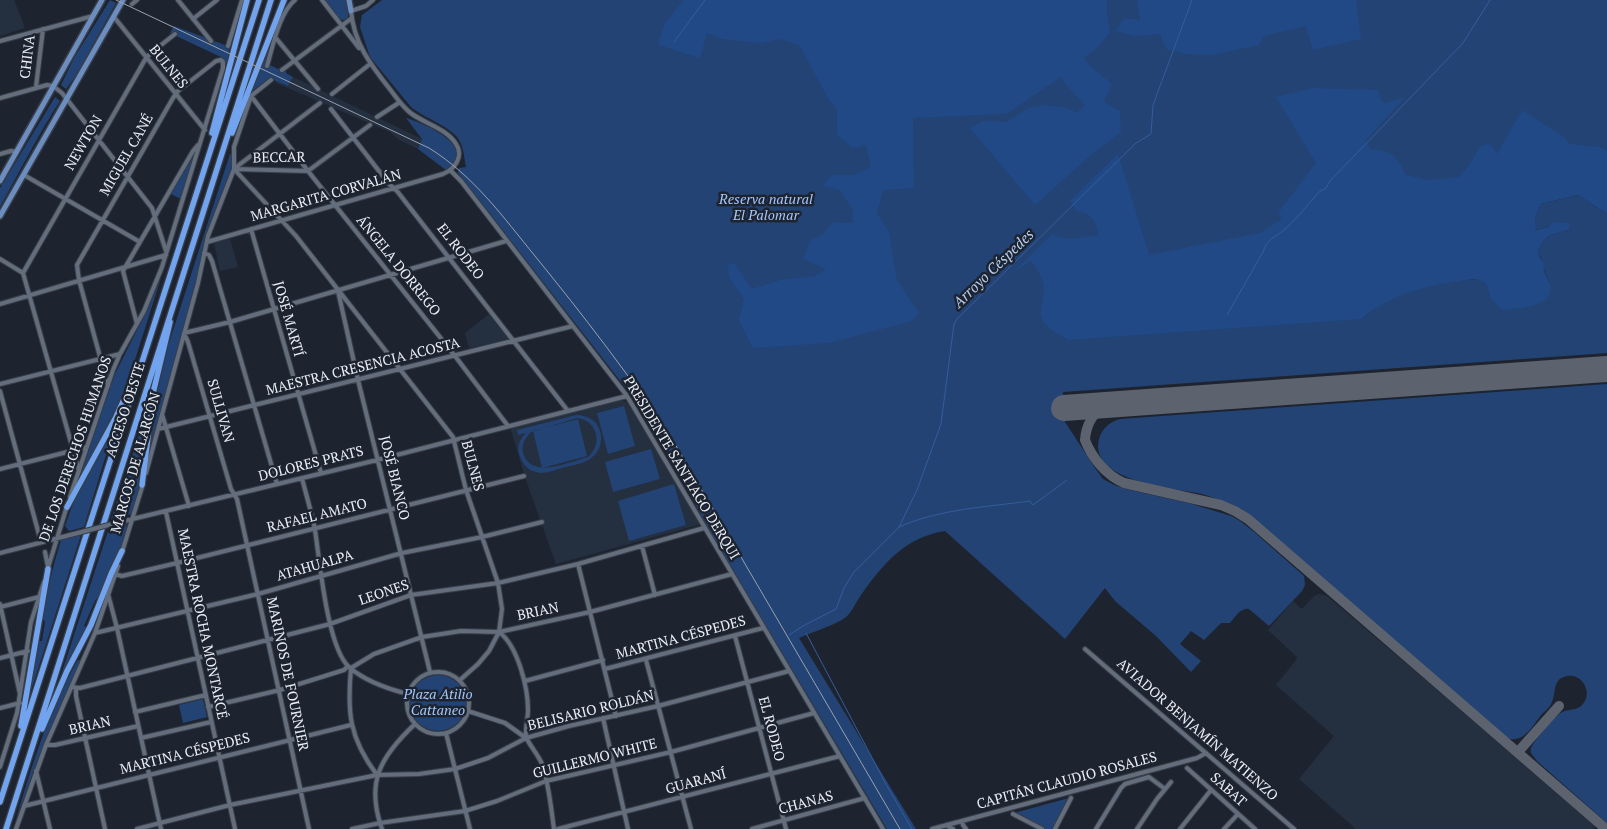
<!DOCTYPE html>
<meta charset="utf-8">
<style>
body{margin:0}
canvas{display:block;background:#1d2430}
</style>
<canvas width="1607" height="829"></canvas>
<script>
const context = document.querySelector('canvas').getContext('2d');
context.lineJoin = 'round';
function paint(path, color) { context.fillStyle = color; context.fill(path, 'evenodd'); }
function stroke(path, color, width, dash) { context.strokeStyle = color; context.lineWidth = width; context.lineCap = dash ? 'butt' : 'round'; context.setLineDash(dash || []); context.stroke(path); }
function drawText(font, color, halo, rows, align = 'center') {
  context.font = font + ' "PT Serif",serif'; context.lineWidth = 5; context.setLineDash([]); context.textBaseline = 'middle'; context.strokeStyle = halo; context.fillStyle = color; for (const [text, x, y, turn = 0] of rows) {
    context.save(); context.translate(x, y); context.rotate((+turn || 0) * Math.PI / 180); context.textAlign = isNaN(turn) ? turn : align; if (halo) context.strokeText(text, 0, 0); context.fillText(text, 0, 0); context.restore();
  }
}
paint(new Path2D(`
 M0 0H14L25 28 0 36Z
 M293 77 422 139 418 149 398 139 390 132 274 82 278 81 288 86Z
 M230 239 238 267 220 271 214 243Z
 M489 314 508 339 469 348 465 333Z
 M621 400 630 403 700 522 698 525 556 564 526 480 510 427Z
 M1319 594 1327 596 1596 825 1592 829H1356L1299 779 1334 736 1276 685 1297 659 1296 656 1268 630 1293 601 1302 609 1314 596Z`), '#242f40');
paint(new Path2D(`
 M110 0 116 3 77 74 66 89 61 85 74 58Z
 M325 0H347L348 18 344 20 338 19Z
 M382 0H1607V176L1041 304 1362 319C1374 309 1386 300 1401 294 1414 289 1469 276 1481 280 1488 283 1489 289 1490 295L1549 281 1543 268 1541 258 1538 254C1543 235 1551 235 1568 230L1549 227 1535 230V219L1541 204 1578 195 1607 214V353L1063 392 1065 422 1095 468 1103 479 1114 485 1126 489 1192 504 1231 516 1240 521 1253 531 1304 576 1305 585 1302 591 1269 626 1249 609C1241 607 1235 617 1230 623H1221L1204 640 1191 631 1180 644 1201 661 1191 672 1156 636 1115 601 1105 588 1065 639 945 531C905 537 883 564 861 595 856 602 852 612 846 617 838 624 810 633 799 638L916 829H887L706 525 678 471 632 396 458 173 459 168 466 167C464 158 464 148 459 140 452 127 424 118 411 107L370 57 360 27 362 15Z
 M174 26 230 47 226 66 223 58 170 33Z
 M272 39 266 63 278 69 281 67 286 70V73L293 77 288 86 269 78 251 92Z
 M55 97 60 101C38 135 20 171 0 207V188Z
 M406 118C424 123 481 148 446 170L418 149 422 139Z
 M195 153 181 199 171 194Z
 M230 154H232V167L205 240 196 284 147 461 156 398 168 346Z
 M161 278 124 394 76 488 114 376 149 306Z
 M1607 384V823L1537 761 1531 753C1531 750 1530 749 1532 746 1535 740 1554 718 1559 714 1566 708 1577 712 1583 704 1593 692 1582 673 1567 676 1551 679 1557 694 1551 704 1549 708 1544 712 1541 715 1532 727 1523 744 1506 738L1242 509C1229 503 1216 498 1202 494 1175 488 1088 482 1099 439 1102 428 1110 422 1120 419Z
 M151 387C147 429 146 474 131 514L111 519 139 435Z
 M624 406 635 446 608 454 597 413Z
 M576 415C587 415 597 420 600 431 602 436 601 441 600 446 594 463 577 464 562 468 554 470 544 475 536 472 527 470 521 462 519 453 517 445 520 439 526 433L518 435 517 430ZM577 418C598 421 603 444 588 457 569 462 531 480 523 453 521 445 525 438 531 432Z
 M578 419 587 456 542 468 533 431Z
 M116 422 84 527 69 531 65 526C77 489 97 456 116 422Z
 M651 449 660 479 613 492 605 462Z
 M674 484 686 525 629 541 618 501Z
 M126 523C130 537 105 584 98 600L96 599 94 603 84 626 86 627 59 681 109 528Z
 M81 535 29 697H28L38 641H42L45 622 42 617C47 591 53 566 61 540Z
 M78 660H81L34 770 16 820C31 767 50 707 78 660Z
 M410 703a28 28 0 1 1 56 0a28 28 0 1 1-56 0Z
 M203 699 207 717 183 723 179 705Z
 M1069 798 1053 829H1045L1014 813Z`), '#234374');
paint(new Path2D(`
 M684 0H1107V15L1110 32 1098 47 1084 58 1090 66 1112 84 1104 102 1120 111 1121 132 1092 154 1035 205 970 128 983 121 1007 122 1028 108 1046 105 1067 108 1077 113 1085 105 1066 85 1061 77 1006 114 913 118 914 188 883 190 877 213 889 232 897 280 919 313 912 321 829 343 753 348 739 320 744 299 729 277 728 265 734 263 752 289 780 280 815 276 826 269 803 259 811 240 822 235 833 222 853 223 852 209 840 190 823 186 831 175H854L871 167 866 145 853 148 837 135V108L829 100 800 46 781 39 760 43 722 39 707 33 700 58 658 45 665 23Z
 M1137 0H1356L1361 39 1313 50 1306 26 1264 36 1259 45 1211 55 1186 54 1166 49 1160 34 1135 36 1116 31 1124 18 1140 20Z
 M1312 88 1378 90 1381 100 1385 103 1405 97 1365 141 1371 150C1390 148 1398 159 1406 175L1429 180 1459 177 1470 164 1480 146 1490 144 1497 154 1522 110 1564 137 1570 144 1599 147 1607 151V214L1578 195 1541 204 1535 219V230L1549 227 1552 222 1568 223 1570 226 1568 230C1551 235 1543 235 1538 254L1544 264C1542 271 1547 275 1549 282 1559 307 1519 308 1504 310 1501 308 1496 305 1494 302 1484 290 1494 282 1473 279 1432 285 1394 291 1362 319L1068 340C1060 335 1049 329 1043 321 1038 313 1043 302 1044 293 1045 283 1038 268 1031 261L1013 273 1052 234C1070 243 1080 236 1098 236 1098 222 1090 212 1076 211L1070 201 1118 154 1149 255 1260 233 1282 219 1278 213 1316 163 1276 97Z`), '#204986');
stroke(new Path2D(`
 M674 42 705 0
 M1227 315 1263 252C1268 237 1275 238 1284 230 1297 219 1308 204 1319 192L1326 188 1330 181 1463 43 1490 0
 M899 527C939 509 987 507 1030 501L1033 505 1067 480
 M806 633 887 786 912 829
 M789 635 803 626 836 609 844 588 854 572 899 527 917 490 941 424 954 324 957 319 1136 143 1151 134 1153 105 1192 0`), '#345d9c', 1);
stroke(new Path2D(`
 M1103 405C1092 415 1086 425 1085 440 1092 458 1106 475 1124 483L1221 505 1235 511 1248 519 1606 829
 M1518 752 1559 706`), '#5c626e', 10);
stroke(new Path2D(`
 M1064 408 1607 369`), '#5c626e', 26);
const minor = new Path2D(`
 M178 0 211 41
 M322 0 359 48
 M132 4 137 0
 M114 17 205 130
 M193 19 217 0
 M275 37 318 89
 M0 41 93 16
 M228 46 242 0
 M267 66C273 46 279 13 295 0
 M282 70 352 18
 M36 87 43 29
 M332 94 370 64
 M251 96 308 171 455 356 508 426
 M0 98 47 85 53 86 62 93 152 208 166 251
 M331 109 389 184 397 191 568 411
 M377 117 400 102
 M0 154 11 151 17 152
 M235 168 320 103
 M234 169 296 236 453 437 466 490 498 583 502 609 499 632 489 651 478 664 460 680
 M234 169 308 171 370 125
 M451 171 461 181 627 396 883 829
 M24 175 140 242
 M251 229 321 473
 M207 242 443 174C455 169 464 156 456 144 447 129 426 124 412 114 403 108 396 97 389 88 370 64 354 43 351 11L366 6 373 0
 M204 253 209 255 212 261 277 484
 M0 259 23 273 79 471
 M23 273 146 58 151 53 175 34
 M338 291 358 380 430 672
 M0 304 166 255
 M137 324 123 271 193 151 198 145
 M0 384 120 354
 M0 391 41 542
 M162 414 189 506
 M158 429 573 326
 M0 469 87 447
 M146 473 198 283 208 236 234 169V147L251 96 271 80
 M302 478C306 495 312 513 315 530 320 562 327 647 349 667 366 682 388 689 408 694
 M70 497 113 370 120 354 144 311 162 267 223 68V62L221 60 216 61 178 91 173 98 77 265 79 280 108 386
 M166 512 235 829
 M120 522 373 461 627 396
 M642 546 655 595
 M45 552 48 567
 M122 552 143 484
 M0 553 70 535
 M578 564 616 716
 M47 571 67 506
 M115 574 122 576 177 563 524 476
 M108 594 117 628 161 829
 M0 604 20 694
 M0 607 39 597
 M499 632C518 646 528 688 528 710 528 718 525 730 526 737 528 743 539 756 542 764 549 784 551 808 554 829
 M95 633 258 594 402 553 482 537 542 522
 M735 636 786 829
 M1085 649 1294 829
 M0 658 28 651
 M646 660 691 829
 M351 668 374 654 422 637 461 631 499 632 590 612 732 574
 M351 668C347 712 349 738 377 775
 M605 669 763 628
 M407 703a31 31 0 1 1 62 0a31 31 0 1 1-62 0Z
 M525 681 603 660
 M72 687 80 688 330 624 411 595 498 583 578 564 704 528
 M76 688V696L105 829
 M208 707 280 690 344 670 348 666
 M0 708 20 703
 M468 711 505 723 526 738
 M135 712 206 695
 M603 718 628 829
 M446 733 470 829
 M141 738 211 722
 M46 745H55L138 726
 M0 767 17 713 31 622 44 582
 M1187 768 1255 829
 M36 771 50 829
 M24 806 351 725
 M1013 814 1042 829
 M962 821 963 825 966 829
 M946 825 953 829
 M16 829 46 745 95 633 118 566
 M137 829 230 805 377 775 419 774 455 769 488 758 526 738 569 726 658 706 789 671
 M309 829 237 499 231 489 188 342 184 333 230 322 506 241
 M352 829 380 823 465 811 497 801 546 781 671 752 814 713
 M382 829C365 782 381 756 415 724
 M558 829 840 756
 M752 829 865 798
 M932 829 1197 758 1206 753
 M1055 829 1071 798
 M1096 829 1121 788 1125 784 1149 777 1165 789
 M1137 829 1157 799 1171 782
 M1180 829 1211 790
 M1224 829 1238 814`);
const major = new Path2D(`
 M349 0 351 11
 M0 181 102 0
 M0 216 123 0`);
const highway = new Path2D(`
 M212 133 247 0
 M232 133 284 0
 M142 485 154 389 170 322
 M67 507 116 417 132 382
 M21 726 48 569
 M42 729 67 671 91 625 111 574 122 551
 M0 802 259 0
 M6 829 271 0`);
stroke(minor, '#393f48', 6);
stroke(major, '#393f48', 8);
stroke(highway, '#393f48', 8);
stroke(minor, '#646d7b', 4);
stroke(major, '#6c8dc0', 5);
stroke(highway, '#72a3ee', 5.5);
stroke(new Path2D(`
 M116 0 429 148C474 176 503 217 535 256 583 315 630 376 672 439L900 829`), '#9ba1ab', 1);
const minorBridge = new Path2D(`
 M70 535 120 522`);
stroke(minorBridge, '#393f48', 6, []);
stroke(minorBridge, '#646d7b', 4);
drawText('14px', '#eaeff7', '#1d2430', [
 ["CHINA",28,57,-83],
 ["BULNES",168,67,51],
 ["NEWTON",84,143,-60],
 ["MIGUEL CANÉ",127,155,-60],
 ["BECCAR",279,158,-1],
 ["MARGARITA CORVALÁN",326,196,-16],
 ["EL RODEO",460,252,52],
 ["ÁNGELA DORREGO",398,266,51],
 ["JOSÉ MARTÍ",288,319,74],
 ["MAESTRA CRESENCIA ACOSTA",363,367,-14],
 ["ACCESO OESTE",126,410,-72],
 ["SULLIVAN",220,411,74],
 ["DE LOS DERECHOS HUMANOS",76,449,-71],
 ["MARCOS DE ALARCÓN",136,463,-74],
 ["DOLORES PRATS",311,464,-14],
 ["BULNES",472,466,75],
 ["PRESIDENTE SANTIAGO DERQUI",681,468,59],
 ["JOSÉ BIANCO",394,478,76],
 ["RAFAEL AMATO",317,516,-14],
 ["ATAHUALPA",315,566,-16],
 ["LEONES",384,593,-19],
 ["BRIAN",538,612,-12],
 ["MAESTRA ROCHA MONTARCÉ",202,624,78],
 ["MARTINA CÉSPEDES",681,638,-15],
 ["MARINOS DE FOURNIER",287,674,78],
 ["BELISARIO ROLDÁN",591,711,-14],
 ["BRIAN",90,726,-13],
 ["EL RODEO",771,729,75],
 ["AVIADOR BENJAMÍN MATIENZO",1197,730,41],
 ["MARTINA CÉSPEDES",185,754,-14],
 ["GUILLERMO WHITE",595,759,-14],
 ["CAPITÁN CLAUDIO ROSALES",1067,781,-15],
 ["GUARANÍ",696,782,-15],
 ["SABAT",1228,790,42],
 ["CHANAS",806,803,-15]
]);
drawText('italic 14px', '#a3c7fd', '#1d2430', [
 ["Reserva natural",766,200],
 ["El Palomar",766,216],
 ["Plaza Atilio",438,695],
 ["Cattaneo",438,711]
]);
drawText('italic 15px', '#b6cef2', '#1d2430', [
 ["Arroyo Céspedes",994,269,-44]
]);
</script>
